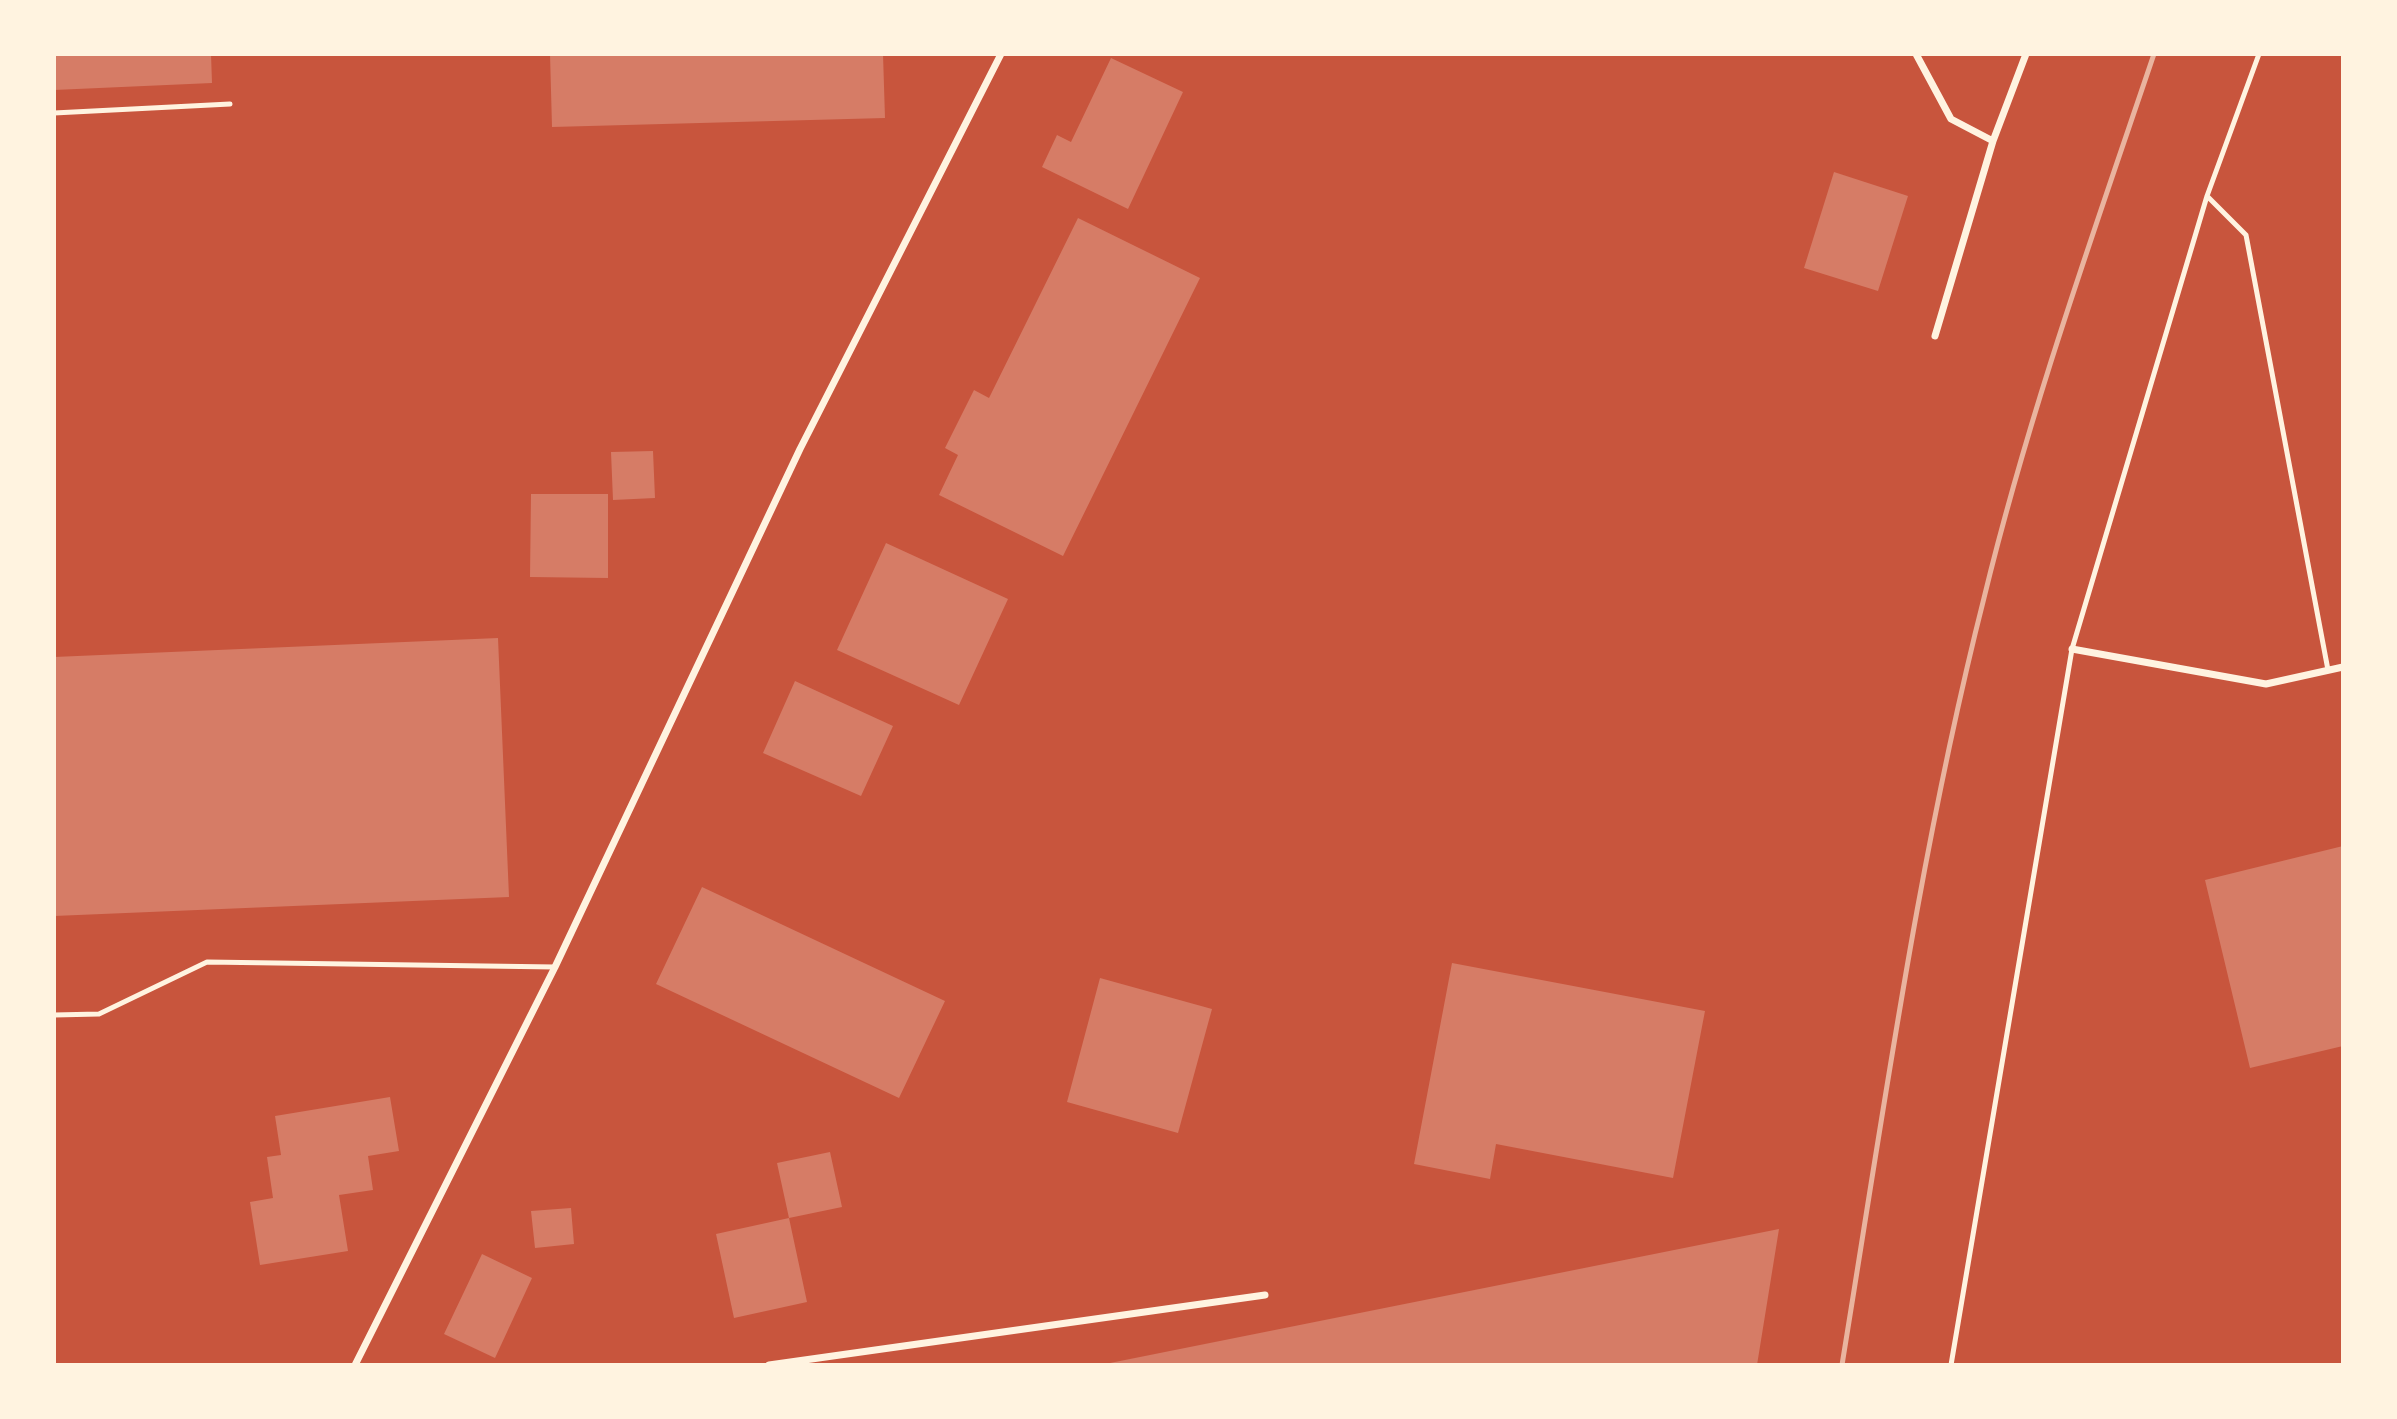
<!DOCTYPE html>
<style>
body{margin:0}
#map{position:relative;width:2397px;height:1419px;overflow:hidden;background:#c8553d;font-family:"Varela Round",sans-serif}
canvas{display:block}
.frame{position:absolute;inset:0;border:56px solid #fff3e0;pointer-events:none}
</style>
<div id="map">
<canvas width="2397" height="1419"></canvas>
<div class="frame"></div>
</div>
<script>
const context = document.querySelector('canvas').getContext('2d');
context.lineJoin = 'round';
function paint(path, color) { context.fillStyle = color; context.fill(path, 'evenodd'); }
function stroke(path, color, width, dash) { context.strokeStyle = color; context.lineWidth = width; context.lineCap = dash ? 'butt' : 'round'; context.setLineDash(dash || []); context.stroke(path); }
paint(new Path2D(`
 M54 54H211L212 83 54 90Z
 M550 54H883L885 118 552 127Z
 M1111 58 1183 92 1128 209 1042 167 1057 135 1071 142Z
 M1834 172 1908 196 1878 291 1804 268Z
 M1078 218 1200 278 1063 556 939 495 958 455 945 448 974 390 989 398Z
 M653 451 655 498 613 500 611 452Z
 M531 494H608V578L530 577Z
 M886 543 1008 599 959 705 837 650Z
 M498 638 509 897 54 916V657Z
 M795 681 893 726 861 796 763 753Z
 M2343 846V1046L2250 1068 2205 880Z
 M702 887 945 1001 899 1098 656 984Z
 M1452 963 1705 1011 1673 1178 1496 1144 1490 1179 1414 1164Z
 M1100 978 1212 1009 1178 1133 1067 1102Z
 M390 1097 399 1151 368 1156 373 1190 339 1195 348 1251 260 1265 250 1202 273 1198 267 1157 281 1155 275 1116Z
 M830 1152 842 1207 789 1218 777 1163Z
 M571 1208 574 1244 535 1248 531 1211Z
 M789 1218 807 1302 734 1318 716 1234Z
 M1779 1229 1757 1365H1105V1364Z
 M482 1254 532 1278 495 1358 444 1334Z`), '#d67c66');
stroke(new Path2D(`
 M54 113 230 104
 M2207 196 2246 235 2328 670
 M54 1015 99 1014 207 962 555 967
 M1951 1365 2072 649 2207 196 2259 54`), '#fff3e0', 5);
stroke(new Path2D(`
 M1916 54 1951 119 1993 141
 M1935 336 1993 141 2026 54
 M2072 649 2266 684 2343 667
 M355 1365 555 967 800 449 1001 54
 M769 1365 1265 1295`), '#fff3e0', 7);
stroke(new Path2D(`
 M1842 1365C1884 1108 1920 850 1984 598 2029 413 2093 234 2154 54`), '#e9b49f', 5);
</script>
